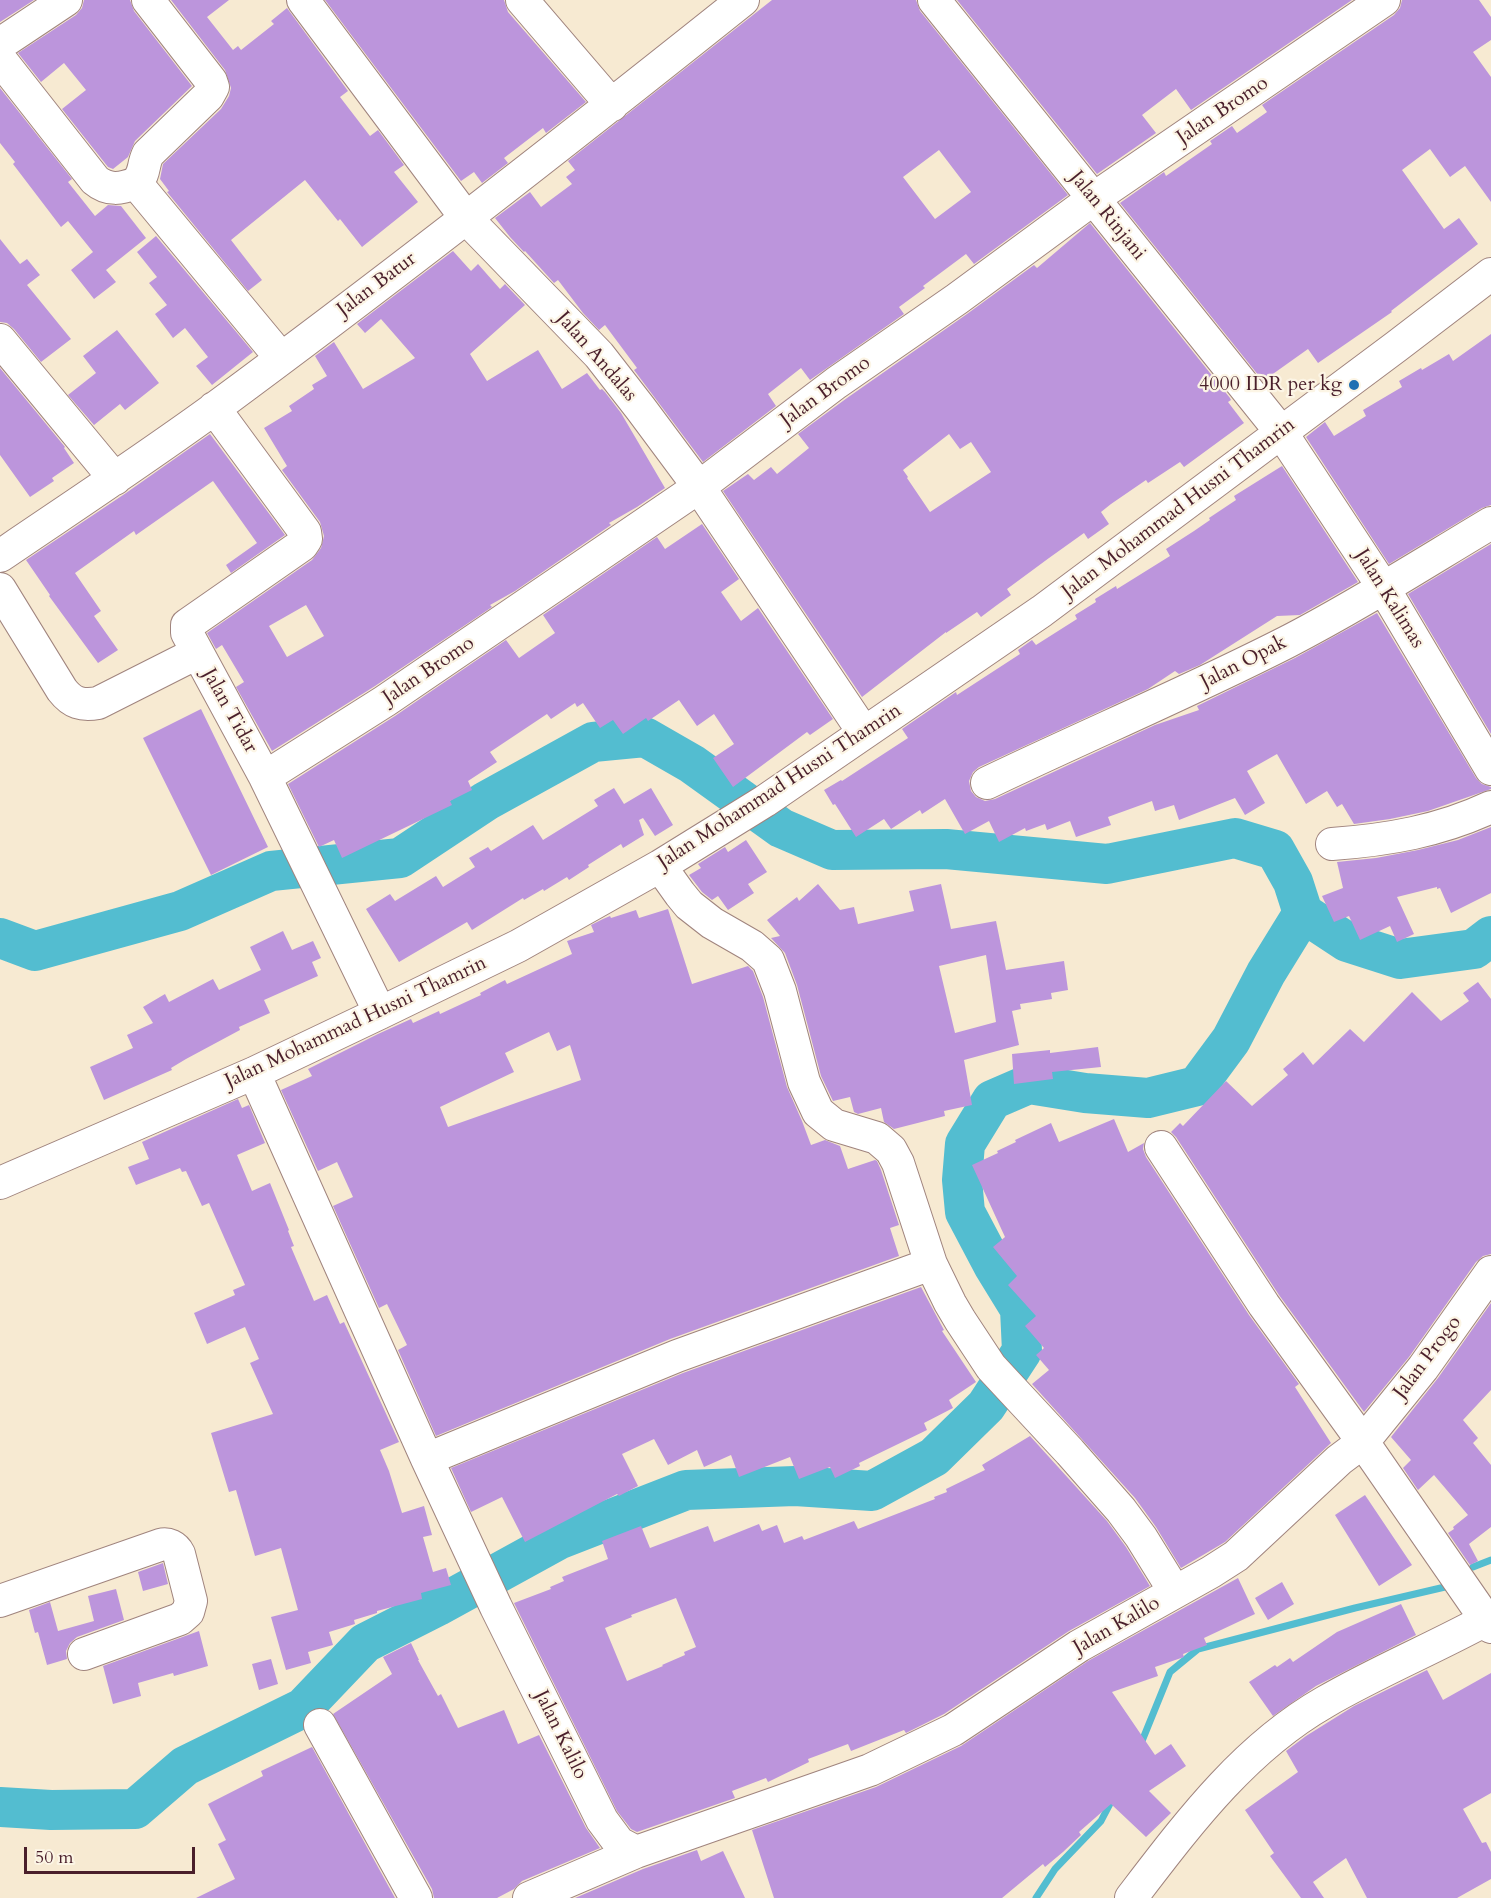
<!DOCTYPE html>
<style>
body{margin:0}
#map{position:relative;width:1491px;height:1898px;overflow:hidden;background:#f7ead2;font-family:Cardo,serif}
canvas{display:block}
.scale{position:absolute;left:24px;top:1847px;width:171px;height:27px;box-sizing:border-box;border:3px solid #4a1f2b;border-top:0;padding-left:8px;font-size:18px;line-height:21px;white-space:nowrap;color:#4a1f2b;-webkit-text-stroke:4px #fcf5e5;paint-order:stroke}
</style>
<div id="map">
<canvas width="1491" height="1898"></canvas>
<div class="scale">50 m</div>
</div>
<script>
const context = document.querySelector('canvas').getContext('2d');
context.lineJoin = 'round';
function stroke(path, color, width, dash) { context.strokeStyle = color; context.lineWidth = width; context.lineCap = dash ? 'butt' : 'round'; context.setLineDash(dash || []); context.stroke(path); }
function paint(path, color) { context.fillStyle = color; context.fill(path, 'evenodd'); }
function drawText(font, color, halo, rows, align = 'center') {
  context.font = font + ' Cardo,serif'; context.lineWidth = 4.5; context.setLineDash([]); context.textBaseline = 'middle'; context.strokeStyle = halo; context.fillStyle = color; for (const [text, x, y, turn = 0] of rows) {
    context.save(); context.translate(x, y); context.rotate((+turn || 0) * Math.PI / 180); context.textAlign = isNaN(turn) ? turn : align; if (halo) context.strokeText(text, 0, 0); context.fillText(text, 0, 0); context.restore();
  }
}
stroke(new Path2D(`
 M1473 1567 1491 1560
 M1140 1746 1170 1672 1198 1649 1355 1608 1445 1587
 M1036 1898 1055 1869 1101 1821 1113 1798`), '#53bdd0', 7);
stroke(new Path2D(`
 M0 938 35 951 180 911 271 871 400 858 486 801 593 742 645 737 692 764 781 828 832 850 946 849 1107 864 1235 838 1275 850 1293 882 1303 913 1347 942 1400 959 1474 949 1491 936
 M0 1807 51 1810 135 1809 185 1766 303 1708 365 1643 438 1606 560 1539 686 1490 795 1486 872 1491 934 1457 986 1406 1022 1351 1020 1309 993 1265 965 1212 962 1180 965 1144 992 1100 1029 1084 1085 1093 1148 1098 1197 1086 1231 1040 1266 973 1303 913`), '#53bdd0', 40);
paint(new Path2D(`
 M0 0H34L0 22Z
 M84 0H130L134 11 192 86 135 141 128 157 113 169 108 167 62 109 86 90 64 63 41 82 18 53 76 15 82 8Z
 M171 0H229L207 17 233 50 238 46 241 50 274 24 271 21 287 8 348 91 340 97 370 136 378 130 404 165 394 172 418 202 362 247 340 219 338 221 305 180 231 240 262 280 248 291 167 192 169 191 160 179 163 164 221 109 229 96 231 88 225 70Z
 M325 0H504L508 12 586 102 546 133 543 128 504 158 508 163 482 183 474 172 461 181Z
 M772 0H916L920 11 1068 195 974 264 966 254 923 286 925 288 899 307 904 314 810 380 801 368 768 394 776 406 703 462 634 370 637 368 605 325 599 330 583 313 558 280 554 283 525 251 524 252 510 237 495 218 530 192 541 207 572 184 566 177 575 170 568 161ZM939 150 971 192 935 219 903 177Z
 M957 0H1352L1191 110 1176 89 1142 115 1156 133 1097 174Z
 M1402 0H1479L1491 17V40L1473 52 1491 77V202L1465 166 1450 177 1430 149 1402 170 1444 229 1459 218 1478 244 1391 311 1392 312 1318 363 1308 349 1263 381 1120 203 1164 172 1166 176 1212 144 1210 141 1232 126 1237 133 1267 112 1262 105 1394 15 1400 8Z
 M0 88 72 179 68 182 95 216 108 205 121 206 146 238 106 270 116 282 94 299 71 270 93 252 68 221 61 227 13 164 15 162 0 143Z
 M1090 223 1230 398 1231 400 1228 402 1244 423 1184 467 1180 462 1148 483 1146 480 1111 504 1101 512 1109 524 1088 539 1084 533 1049 558 1007 589 1011 595 997 605 981 617 977 612 946 633V632L862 697 723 491 748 474 754 480 771 467 777 474 809 448 798 434 847 398 967 314 1034 265 1037 268ZM949 434 960 449 971 442 991 472 930 512 907 478 908 477 903 470Z
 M156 236 253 352 212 385 196 366 208 357 185 328 173 338 155 314 167 305 149 283 157 277 137 252Z
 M0 239 20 264 27 259 40 275 27 285 71 339 41 362 14 329 7 323 0 322Z
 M453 251 471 271 478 264 500 289 505 284 525 305 470 354 487 381 538 350 562 389 587 373 600 390 602 389 605 392 621 413 665 488 637 507 609 523 611 525 515 591 490 605 492 607 375 686 272 751 236 687 244 682 222 645 216 649 207 633 312 560 321 548 324 536 320 522 282 470 287 466 264 428 292 411 289 406 314 389 312 385 327 376 315 356 334 342 363 389 415 358 381 319 365 333 357 324ZM306 605 324 636 287 657 269 626Z
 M117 330 159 383 125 410 120 404 94 425 68 395 96 373 83 356Z
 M1491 334V505L1482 508 1389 564 1306 437 1325 422 1334 436 1366 416 1363 410 1402 387 1399 381 1421 368 1422 370 1449 354 1453 361Z
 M0 368 65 447 64 448 74 463 52 478 54 481 30 497 0 455Z
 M210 434 285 535 231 573 226 565 257 543 213 481 136 535 134 531 75 573 101 611 94 616 118 650 98 663 49 596 50 595 26 560 126 493Z
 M1282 466 1358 582 1300 615 1277 616 1200 665 1179 674 1175 671 1148 689 979 767 973 772 969 781 971 791 976 797 985 801 995 799 1155 725 1199 710 1197 706 1295 658 1377 613 1476 778 1482 784 1491 787V789L1428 811 1390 819 1354 824 1342 804 1337 807 1327 791 1306 804 1277 754 1247 771 1265 803 1245 815 1235 798 1179 820 1174 805 1155 811 1152 801 1108 817 1111 825 1076 837 1070 821 1047 830 1045 824 1026 831 1025 828 999 842 989 821 965 834 945 799 922 814 920 810 891 829 884 819 856 837 835 804 833 805 824 790 841 780 842 781 908 738 902 729 956 692 957 695 1020 654 1018 650 1032 640 1036 645 1077 619 1075 615 1096 602 1095 599 1116 586 1117 589 1170 556 1166 549 1194 531 1210 520 1209 518 1236 500 1234 496Z
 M702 524 739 579 721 592 741 621 758 608 833 719 810 735 807 732 733 787 713 758 734 744 714 714 697 726 679 700 648 721 646 718 623 734 613 720 600 728 583 703 577 707 575 703 551 719 547 714 490 752 497 762 468 781 472 790 450 801 452 805 342 858 334 840 319 847 288 784 395 716 506 640 519 658 555 633 543 615 657 537 665 549Z
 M1491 544V734L1408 594Z
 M201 709 268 847 211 875 143 738Z
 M614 788 624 804 651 788 673 825 655 836 643 818 639 820 644 835 623 848 621 844 588 865 589 867 569 880 567 877 544 891 543 889 524 900 523 898 472 930 467 922 399 962 366 909 390 894 395 901 436 876 443 887 475 867 469 858 488 847 491 851 533 825 543 840 598 806 594 800Z
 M1491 827V893L1451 913 1440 888 1437 889V887L1397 897 1414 934 1397 942 1390 926 1360 940 1349 916 1334 922 1322 896 1343 888 1337 862 1376 858 1418 850 1458 840Z
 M746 840 767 872 748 884 754 893 728 910 718 896 712 900 702 892 689 875 701 868 698 864 725 847 728 852Z
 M818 884 840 910 854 907 858 924 914 911 909 891 941 884 951 929 996 921 1006 970 1064 961 1068 990 1051 993 1052 999 1020 1004 1021 1009 1012 1011 1019 1045 964 1060 972 1105 944 1111 945 1116 894 1129 884 1122 881 1108 858 1114 854 1112 850 1097 833 1101 821 1076 797 985 785 953 771 938 780 936 767 920 797 897 799 901ZM986 955 996 1022 955 1033 939 966Z
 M668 909 692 984 748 966 753 971 763 997 787 1087 802 1121 811 1145 825 1140 840 1146 848 1169 875 1160 877 1161 881 1170 899 1225 890 1228 899 1256 670 1339 436 1436 398 1350 407 1345 387 1304 379 1308 333 1206 353 1197 337 1162 318 1171 281 1090 312 1076 308 1069 378 1034 411 1019 413 1023 439 1011 440 1014 481 995 480 993 505 980 507 984 572 954 567 941 594 932 591 925 603 919 610 916 611 918 636 910 639 918ZM549 1032 557 1051 570 1045 581 1080 448 1127 440 1107 514 1072 505 1053Z
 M283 931 292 950 313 941 321 958 312 962 318 976 264 1000 270 1013 239 1027 240 1030 186 1059 171 1068 172 1070 104 1100 90 1067 133 1048 127 1035 153 1023 143 1007 165 994 169 1002 213 979 219 990 261 970 250 947Z
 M1478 982 1491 999V1254L1483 1256 1476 1262 1409 1357 1364 1412 1279 1295 1176 1137 1171 1132 1180 1123 1183 1126 1226 1081 1252 1106 1288 1075 1283 1069 1303 1052 1313 1065 1350 1029 1364 1042 1412 992 1441 1021 1469 1001 1463 993Z
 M1098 1047 1101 1067 1052 1072 1053 1079 1014 1084 1012 1054 1050 1050V1053Z
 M238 1099 242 1108 249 1105 265 1143 237 1155 252 1191 270 1183 289 1230 288 1231 294 1246 291 1247 314 1301 327 1295 340 1324 344 1322 399 1442 380 1450 389 1471 402 1513 424 1506 432 1535 423 1537 433 1572 446 1568 451 1585 421 1593 422 1599 377 1611V1613L354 1620 355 1624 329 1632 333 1645 308 1652 311 1663 286 1670 271 1617 298 1610 281 1548 255 1556 236 1490 229 1492 211 1433 273 1414 250 1363 259 1359 245 1327 207 1344 194 1313 235 1295 233 1290 245 1285 209 1203 202 1206 186 1171 182 1172 180 1168 136 1185 128 1167 149 1159 142 1142Z
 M1114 1119 1128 1152 1144 1143 1143 1149 1146 1157 1249 1315 1299 1384 1295 1387 1331 1443 1225 1542 1181 1568 1156 1527 1135 1498 1032 1384 1049 1370 1036 1355 1044 1348 1025 1326 1036 1316 1008 1285 1017 1276 993 1247 1005 1237 972 1165 998 1153 997 1151 1016 1142 1015 1140 1051 1123 1059 1142Z
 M921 1287 944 1330 942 1331 976 1382 949 1400 953 1408 924 1423 927 1430 859 1463 860 1466 835 1478 830 1467 799 1479 790 1457 739 1477 731 1455 704 1467 697 1450 668 1465 654 1439 622 1454 638 1486 619 1496 617 1494 525 1542 502 1497 471 1512 451 1468 683 1373Z
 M1491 1303V1390L1463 1420 1478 1438 1473 1443 1491 1465V1527L1469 1544 1478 1561 1470 1565 1448 1533 1454 1529 1453 1527 1468 1515 1434 1475 1418 1490 1403 1468 1411 1460 1391 1437 1438 1378Z
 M1030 1436 1107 1521 1126 1547 1150 1586 1069 1631 944 1714 906 1733 904 1730 851 1751 848 1744 808 1759 809 1762 768 1782 766 1778 732 1791 735 1798 637 1832 631 1829 617 1811 514 1603 551 1589 550 1587 564 1581 562 1577 608 1559 602 1541 641 1526 650 1548 708 1526 714 1542 759 1524 762 1531 777 1525 784 1543 802 1536 804 1540 854 1521 858 1529 935 1499 934 1497 947 1492 946 1489 985 1470 982 1465ZM676 1598 696 1647 684 1652 685 1655 662 1665 663 1666 627 1681 605 1628 632 1617 631 1615Z
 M1365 1495 1412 1565 1379 1586 1335 1515Z
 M163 1563 168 1584 143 1591 138 1572Z
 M1238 1578 1255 1614 1204 1638 1207 1645 1183 1654 1184 1657 1155 1667 1158 1676 1112 1692 1155 1755 1171 1744 1186 1766 1149 1791 1171 1813 1146 1837 1111 1804 1079 1832 1081 1835 1063 1852 1045 1867 1043 1864 1002 1898H774L752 1830 876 1787 961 1746 1088 1661Z
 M1282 1582 1294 1604 1268 1620 1255 1598Z
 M116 1589 124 1620 77 1637 70 1643 66 1651 67 1659 47 1665 38 1632 35 1633 29 1610 50 1602 58 1631 94 1621 88 1596Z
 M1401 1604 1416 1635 1316 1686 1273 1716 1249 1682 1275 1665 1277 1667 1290 1658 1293 1662 1337 1632Z
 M199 1631 208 1666 174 1676 173 1673 138 1683 141 1696 113 1704 103 1666Z
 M411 1643 419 1660H418L438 1696 441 1694 458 1728 504 1710 518 1744 539 1735 586 1828 600 1848 522 1881 514 1889 497 1898H434L432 1889 333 1714 392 1674 383 1657Z
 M271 1659 278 1684 259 1690 252 1664Z
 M1427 1670 1443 1700 1491 1673V1793L1463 1809 1482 1843 1486 1842 1491 1852V1879L1457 1898H1367L1346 1858 1313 1882 1324 1898H1301L1270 1856 1274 1853 1245 1810 1298 1772 1286 1751 1306 1736 1354 1706Z
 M312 1747 395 1898H196L235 1879 218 1844 226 1840 208 1804 263 1776 261 1771Z
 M697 1850 701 1861 723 1851 745 1898H575L643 1869Z`), '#bc95dc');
const minor = new Path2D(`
 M303 0 466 218 599 355 641 409 699 487 864 733
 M522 0 612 105
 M934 0 1281 432 1383 587 1491 769
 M0 44 66 0
 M0 59 95 180C108 191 121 189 136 183L281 358
 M136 183C146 173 142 166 148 154L208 96 213 87 211 81 148 0
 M0 340 115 479
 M214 408 305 532 306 539 302 545 190 623 187 625V633L265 777 380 1013
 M0 556C72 507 145 459 215 408 394 276 569 139 743 0
 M0 589 62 690C72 703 82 706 98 703L197 653
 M265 777 385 701 699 487 836 383 957 299 1093 199 1384 0
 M987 783C1087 735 1189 692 1287 642 1357 606 1424 563 1491 523
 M1332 844C1388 840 1440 831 1491 807
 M660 866 680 894 689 905 712 923 752 946 768 960 780 991 804 1082 818 1112 834 1125 877 1138 891 1150 898 1163 931 1264 950 1303 960 1320 991 1367 1070 1452 1121 1510 1141 1537 1175 1592
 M254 1073 427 1459 496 1607 602 1820 619 1843 636 1852
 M1161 1147 1264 1305 1363 1442 1491 1627
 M0 1183 254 1073 380 1013 518 946 660 866 765 801 1042 611 1397 346 1491 274
 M427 1459 677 1356 931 1264
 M0 1601 160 1545C168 1543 175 1546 179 1554L191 1601 188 1612 180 1619 84 1654
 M320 1725 416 1898
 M529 1898 636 1852 870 1770 953 1730 1079 1646 1211 1572 1236 1556 1339 1460 1363 1442 1423 1368 1491 1272
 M1131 1898C1187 1825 1243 1749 1325 1702 1378 1671 1437 1647 1491 1617`);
stroke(minor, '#a0847e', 34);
stroke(minor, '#fff', 32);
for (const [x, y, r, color] of [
 [1354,385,6,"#1f6fb2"]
]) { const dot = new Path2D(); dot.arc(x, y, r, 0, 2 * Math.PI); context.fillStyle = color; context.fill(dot); stroke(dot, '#fcf5e5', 2); }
drawText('20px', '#4a1f2b', '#fcf5e5', [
 ["Jalan Bromo",1223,111,-34],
 ["Jalan Rinjani",1107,216,51],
 ["Jalan Batur",377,285,-37],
 ["Jalan Andalas",596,357,49],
 ["Jalan Bromo",826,392,-36],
 ["Jalan Mohammad Husni Thamrin",1179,509,-37],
 ["Jalan Kalimas",1389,599,58],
 ["Jalan Opak",1244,663,-27],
 ["Jalan Bromo",429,671,-34],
 ["Jalan Tidar",229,711,61],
 ["Jalan Mohammad Husni Thamrin",780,787,-33],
 ["Jalan Mohammad Husni Thamrin",356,1023,-25],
 ["Jalan Progo",1428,1358,-53],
 ["Jalan Kalilo",1117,1626,-30],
 ["Jalan Kalilo",560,1735,64]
]);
drawText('20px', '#4a1f2b', '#fcf5e5', [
 ["4000 IDR per kg",1342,385]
], 'right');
</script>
